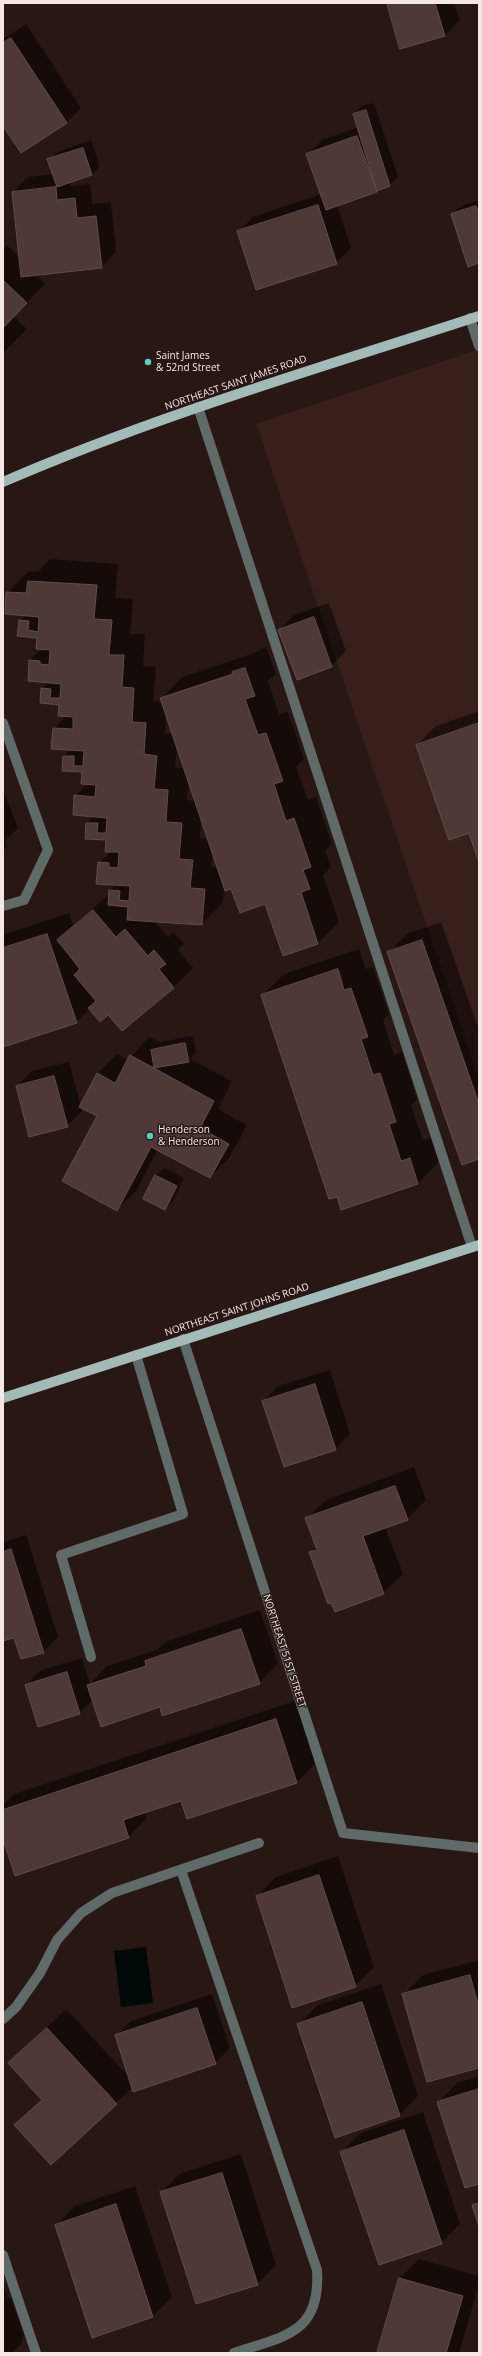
<!DOCTYPE html>
<style>
body{margin:0}
#map{position:relative;width:482px;height:2356px;overflow:hidden;background:#291714;font-family:"Open Sans",sans-serif}
canvas{display:block}
.frame{position:absolute;inset:0;border:4px solid #f4e7e4;pointer-events:none}
</style>
<div id="map">
<canvas width="482" height="2356"></canvas>
<div class="frame"></div>
</div>
<script>
const context = document.querySelector('canvas').getContext('2d');
context.lineJoin = 'round';
function paint(path, color) { context.fillStyle = color; context.fill(path, 'evenodd'); }
function stroke(path, color, width, dash) { context.strokeStyle = color; context.lineWidth = width; context.lineCap = dash ? 'butt' : 'round'; context.setLineDash(dash || []); context.stroke(path); }
function drawText(font, color, halo, rows, align = 'center') {
  context.font = font + ' "Open Sans",sans-serif'; context.lineWidth = 3; context.setLineDash([]); context.textBaseline = 'middle'; context.strokeStyle = halo; context.fillStyle = color; for (const [text, x, y, turn = 0] of rows) {
    context.save(); context.translate(x, y); context.rotate((+turn || 0) * Math.PI / 180); context.textAlign = isNaN(turn) ? turn : align; if (halo) context.strokeText(text, 0, 0); context.fillText(text, 0, 0); context.restore();
  }
}
paint(new Path2D(`
 M479 349V1079L256 424Z`), '#381f1c');
paint(new Path2D(`
 M146 1947 153 2003 121 2007 114 1951Z`), '#010908');
paint(new Path2D(`
 M388 3H454L460 20 445 35Z
 M26 24 81 108 66 123 3 124V39Z
 M374 103 398 177 390 185 337 205 351 248 336 263 238 232 253 217 321 194 307 155 322 140 358 127 354 114 362 106Z
 M91 140 100 166 92 175 71 182V186L90 184 92 204 111 202 116 252 101 267 36 274 45 284 13 316 27 329 3 353V249L7 245 20 258 13 192 28 177 54 174 49 160 57 152Z
 M479 200V262L452 214 461 206Z
 M50 559 118 564 115 598 133 599 130 634H145L143 666 156 667 153 701 162 702 161 699 182 677 252 654 266 647 276 674 268 681 279 714 288 712 304 759 296 767 308 800 316 797 332 844 325 851 331 867 323 875 339 922 318 943 283 955 266 903 232 887 224 890 223 902 202 924 154 921 168 937 174 932 184 944 178 950 193 968 174 987 123 1030 109 1013 90 1009 76 1022 3 1046V935L69 913 73 925 110 894V890L116 884 99 863 111 851 107 839 86 838 87 823 94 816 75 796 88 783 83 772 63 770 64 756 71 749 54 728 66 716 60 704 41 702 42 688 48 682 30 660 42 648 38 637 18 635 20 621 26 615 7 593 29 571 38 572ZM166 714 173 734 165 733ZM177 746 185 768H175ZM189 780 196 801 187 800ZM201 818 208 839 200 838ZM213 851 218 868 211 867ZM124 906H129L128 910Z
 M329 603 346 651 331 666 280 630 294 615Z
 M479 711V858L469 832 417 745 436 726Z
 M3 789 18 828 5 841 7 846 3 850Z
 M441 922 479 1030V1158L388 953 407 934Z
 M359 949 366 969 373 967 389 1014 383 1020 394 1055 402 1052 417 1099 411 1106 423 1140 431 1138 439 1162 418 1183 262 996 284 974Z
 M193 1036 196 1053 190 1059 232 1081 218 1109 247 1125 229 1158 210 1177 158 1149 136 1191 117 1210 98 1116 81 1107 82 1111 67 1126 17 1086 32 1071 69 1062 81 1106 98 1073 117 1054 128 1060 149 1037 160 1042Z
 M164 1168 184 1178 173 1201 165 1209 156 1176Z
 M330 1370 350 1434 335 1449 264 1401 278 1386Z
 M414 1467 426 1500 407 1519 385 1527 403 1574 383 1593 310 1553 317 1546 306 1519 326 1500Z
 M26 1535 58 1637 43 1652 15 1636 3 1640V1542Z
 M260 1610 278 1663 259 1683 160 1706 93 1700 79 1713 26 1685 41 1670 82 1658 90 1684 107 1666 157 1650 165 1642Z
 M295 1701 316 1763 297 1782 182 1800 145 1812 147 1818 128 1837 3 1836V1805L14 1794Z
 M338 1856 374 1967 355 1986 257 1896 276 1877Z
 M479 1960V2067L403 1995 423 1975Z
 M381 1984 418 2096 399 2115 299 2024 318 2005Z
 M212 1994 230 2048 215 2063 133 2087 51 2163 15 2125 42 2099 10 2063 66 2009 130 2078 116 2036 131 2021Z
 M479 2076V2183L438 2103 457 2083Z
 M423 2112 460 2224 441 2243 341 2152 361 2133Z
 M241 2154 276 2265 257 2284 161 2192 181 2173Z
 M135 2186 172 2297 153 2316 93 2336 56 2225 75 2206Z
 M479 2199V2224L473 2205Z
 M419 2259 479 2276V2284L459 2353H378L400 2278Z
 M3 2283 8 2299 11 2298 24 2336 22 2339 23 2342 12 2353H3Z`), '#0007');
const building = new Path2D(`
 M387 3H435L445 36 400 49Z
 M11 38 67 123 21 153 3 126V43Z
 M366 110 390 186 377 191 353 114Z
 M357 136 377 192 326 210 306 154Z
 M83 148 92 175 57 187 47 159Z
 M56 187 57 200 75 198 77 218 96 216 102 268 21 277 12 192Z
 M318 205 337 264 256 290 237 231Z
 M476 206 479 213V263L468 267 451 214Z
 M3 280 27 303 3 328Z
 M28 581 97 585 94 619 112 620 109 655H124L122 687 134 688 132 722 146 723 144 754 157 756 154 789 168 790 166 822 182 823 179 859 193 860 190 888 205 889 202 925 127 920 128 907 108 905 109 890 120 891 119 900 129 901 130 886 96 884 98 862 109 863V867L118 868 119 852H105L106 840 85 839 86 823H98L97 833H106L107 818 73 815 74 795 95 797 96 785 81 784 82 772 62 771 63 756H74V766H83L84 751 51 749 53 728 73 729V717L58 716 59 705 40 703 41 688 51 689 50 698H60L61 684 28 681 29 660 40 661V664L49 665 50 650 36 649 37 638 17 636 19 620 29 621 28 630 38 632 39 617 5 614 6 592 26 593Z
 M314 617 332 667 297 680 278 630Z
 M245 668 255 696 245 699 258 735 266 733 283 781 274 784 286 821 294 818 311 867 303 870 310 889 301 892 318 944 283 956 265 904 240 913 231 889 225 891 160 698 233 674 232 672Z
 M479 723V860H478L469 833 449 840 416 745Z
 M93 910 116 937 125 929 148 956 154 950 166 964 159 969 174 988 122 1031 108 1015 100 1022 88 1008 96 1001 74 975 80 969 57 940Z
 M47 934 77 1023 3 1047V948Z
 M422 940 479 1104V1159L462 1165 387 952Z
 M338 969 344 990 351 988 368 1037 361 1039 373 1075 380 1073 396 1122 389 1124 401 1161 410 1158 418 1184 341 1210 337 1197 329 1199 261 995Z
 M185 1043 189 1062 154 1068 151 1050Z
 M130 1055 214 1101 200 1128 229 1144 210 1178 151 1147 117 1211 62 1181 97 1116 79 1107 97 1073 115 1083Z
 M54 1076 68 1127 29 1137 16 1086Z
 M155 1175 177 1186 165 1210 143 1199Z
 M315 1384 336 1450 284 1467 262 1401Z
 M395 1486 408 1520 363 1536 384 1594 335 1612 331 1603 328 1604 309 1552 317 1550 305 1518Z
 M11 1549 44 1653 21 1659 14 1638 3 1641V1552Z
 M241 1629 260 1684 162 1716 160 1707 101 1727 87 1685 146 1666 145 1661Z
 M67 1672 80 1714 38 1727 25 1685Z
 M276 1719 297 1783 187 1819 181 1801 123 1820 129 1838 15 1876 3 1839V1810Z
 M319 1875 356 1987 292 2008 256 1896Z
 M470 1975 479 2008V2068L427 2082 402 1994Z
 M362 2002 400 2116 335 2138 297 2024Z
 M197 2008 216 2064 133 2092 115 2035Z
 M47 2028 117 2104 51 2165 14 2125 42 2100 8 2063Z
 M479 2089V2184L465 2188 437 2102Z
 M404 2130 442 2244 379 2265 340 2152Z
 M222 2173 258 2285 196 2304 160 2192Z
 M479 2203V2227L472 2205Z
 M116 2204 153 2317 92 2338 55 2225Z
 M399 2278 463 2296 446 2353H377Z`);
paint(building, '#4e3936');
stroke(building, '#624c49', 1);
stroke(new Path2D(`
 M470 318 479 346
 M198 407 472 1247
 M3 723 48 850 24 900 3 906
 M183 1339 343 1833 479 1848
 M91 1657 61 1555 183 1514 136 1355
 M181 1870 317 2270C321 2334 284 2336 234 2353
 M3 2019 16 2007 40 1973 57 1940 81 1913 112 1893 259 1843
 M3 2255 36 2353`), '#5f6b69', 10);
stroke(new Path2D(`
 M3 482C158 415 320 368 479 316
 M3 1398 479 1245`), '#a3bbb8', 10);
for (const [x, y, r, color] of [
 [148,362,4,"#55cec4"],
 [150,1136,4,"#55cec4"]
]) { const dot = new Path2D(); dot.arc(x, y, r, 0, 2 * Math.PI); context.fillStyle = color; context.fill(dot); stroke(dot, '#291714', 1.5); }
drawText('10px', '#f4e7e4', '#291714', [
 ["Saint James",156,356],
 ["& 52nd Street",156,368],
 ["Henderson",158,1130],
 ["& Henderson",158,1142]
], 'left');
drawText('10px', '#f4e7e4', '#291714', [
 ["NORTHEAST SAINT JAMES ROAD",236,383,-19],
 ["NORTHEAST SAINT JOHNS ROAD",237,1310,-18],
 ["NORTHEAST 51ST STREET",284,1651,72]
]);
</script>
